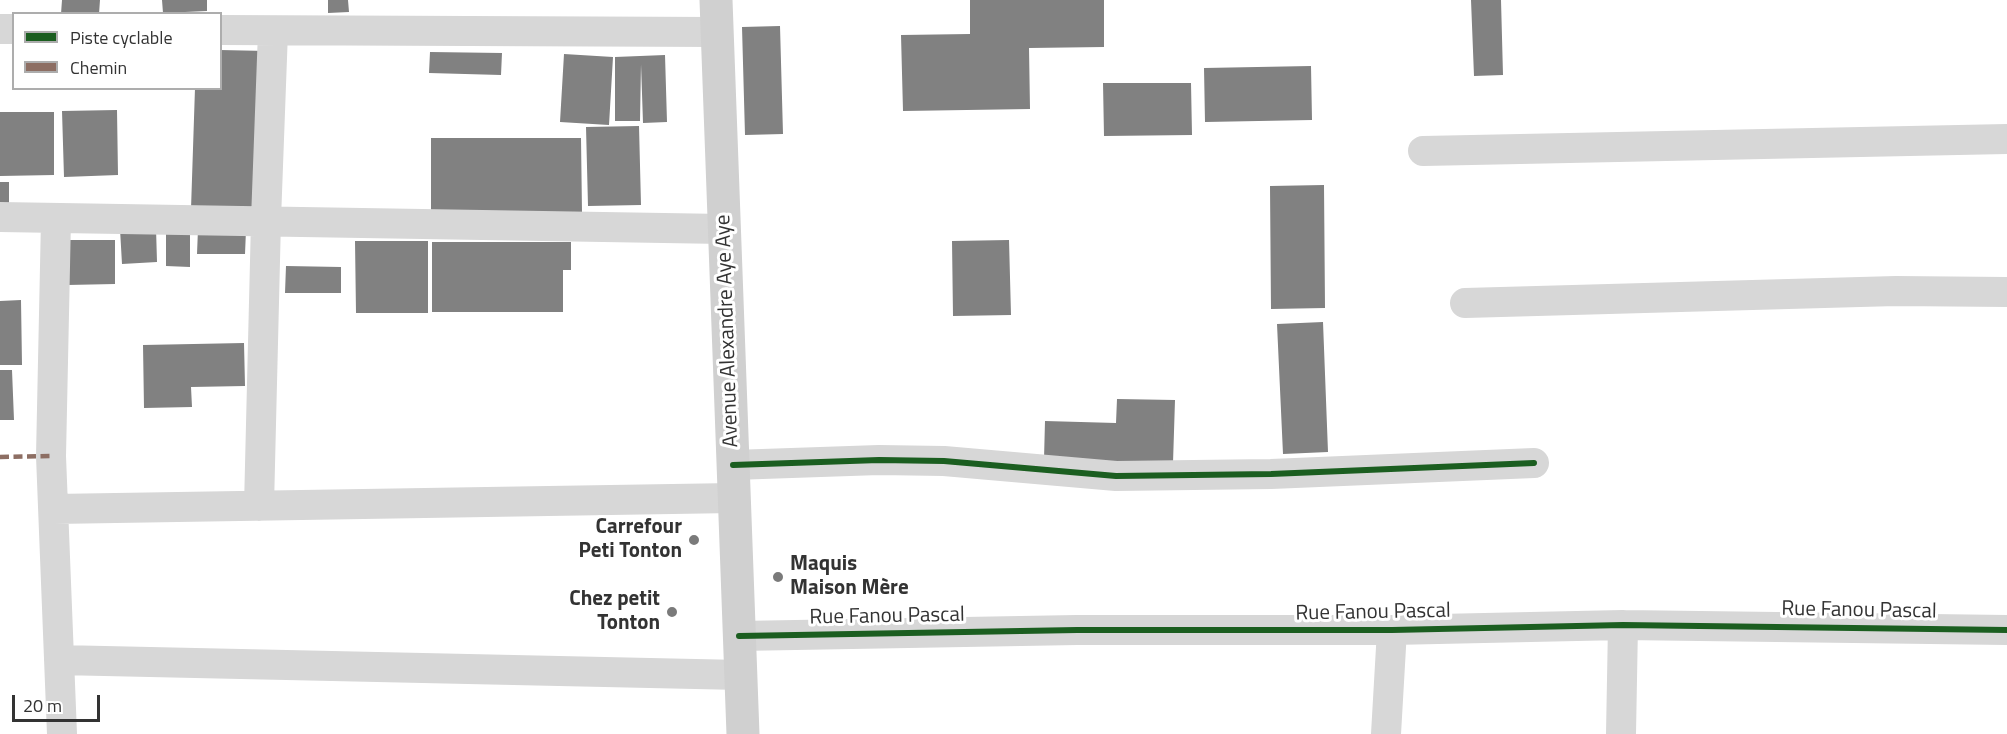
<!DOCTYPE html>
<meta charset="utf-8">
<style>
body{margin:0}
#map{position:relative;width:2007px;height:734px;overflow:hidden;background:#fff;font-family:"Titillium Web",sans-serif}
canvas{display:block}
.legend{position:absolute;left:12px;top:12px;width:210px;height:78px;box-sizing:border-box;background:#fff;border:2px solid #adadad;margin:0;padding:8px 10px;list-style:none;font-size:18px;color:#333}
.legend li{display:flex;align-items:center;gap:12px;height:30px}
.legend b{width:30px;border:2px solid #adadad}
.scale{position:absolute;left:12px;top:695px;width:88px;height:27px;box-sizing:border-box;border:3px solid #333;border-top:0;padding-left:8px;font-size:18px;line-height:21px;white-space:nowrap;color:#333;-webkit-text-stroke:4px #fff;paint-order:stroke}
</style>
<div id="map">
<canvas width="2007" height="734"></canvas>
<ul class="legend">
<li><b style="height:8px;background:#1b5e20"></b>Piste cyclable</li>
<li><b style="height:8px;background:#8d6e63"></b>Chemin</li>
</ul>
<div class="scale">20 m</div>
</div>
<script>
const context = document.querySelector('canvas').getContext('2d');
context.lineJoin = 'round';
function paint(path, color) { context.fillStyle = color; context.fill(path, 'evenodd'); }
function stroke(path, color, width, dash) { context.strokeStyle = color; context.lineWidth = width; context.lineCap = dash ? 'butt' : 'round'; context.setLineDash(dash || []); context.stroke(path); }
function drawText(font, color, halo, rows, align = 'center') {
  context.font = font + ' "Titillium Web",sans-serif'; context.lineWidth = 6; context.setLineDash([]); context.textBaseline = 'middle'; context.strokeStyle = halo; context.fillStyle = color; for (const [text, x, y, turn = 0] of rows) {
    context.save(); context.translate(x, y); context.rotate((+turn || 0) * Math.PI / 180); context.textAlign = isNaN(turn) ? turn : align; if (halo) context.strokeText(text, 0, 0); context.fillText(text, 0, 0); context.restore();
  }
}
paint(new Path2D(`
 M62 0H100L99 14H61Z
 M162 0H207V11L163 13Z
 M328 0H348L349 12 328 13Z
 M970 0H1104V47L1029 48 1030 109 903 111 901 35 970 34Z
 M1471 0H1501L1503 75 1474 76Z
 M780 26 783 134 745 135 742 27Z
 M220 50 267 51 261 211 191 209 195 88H220Z
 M430 52 502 53 501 75 429 73Z
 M564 54 613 57 609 125 560 122Z
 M665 55 667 122 643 123 641 64 640 121H615V57Z
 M1311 66 1312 120 1205 122 1204 68Z
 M1103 83H1191L1192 135 1104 136Z
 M117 110 118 175 64 177 62 111Z
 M0 112H54V175L0 176Z
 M639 126 641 205 588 206 586 127Z
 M431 138H581L582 213H431Z
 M0 182H9V209H0Z
 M1324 185 1325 308 1271 309 1270 186Z
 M156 228 157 262 122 264 120 229Z
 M166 229H190V267L166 266Z
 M198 229 246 230 245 254H197Z
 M66 240H115V284L67 285Z
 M1009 240 1011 315 953 316 952 241Z
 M355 241H428V313H356Z
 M432 242H571V270H563V312H432Z
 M286 266 341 267V293H285Z
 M21 300 22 365H0V301Z
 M1323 322 1328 452 1283 454 1277 324Z
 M244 343 245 386 191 387 192 407 144 408 143 345Z
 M0 370H12L14 420H0Z
 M1117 399 1175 400 1173 463 1044 459 1045 421 1116 423Z`), '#818181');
stroke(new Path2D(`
 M0 29H14
 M220 30 717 32
 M1423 151 2007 139
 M0 217 724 229
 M56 219 51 456 62 734
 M1465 303 1896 291 2007 292
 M733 465 879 460 944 461 1116 476 1271 474 1534 463
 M259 506 266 220 273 31
 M54 509 734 498
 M739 636 1077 630H1392L1623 625 2007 630
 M59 660 741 675
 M1386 734 1392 630
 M1621 734 1623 625`), '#d7d7d7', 30);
stroke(new Path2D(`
 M716 0 743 734`), '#d0d0d0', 33);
stroke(new Path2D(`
 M0 457 51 456`), '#8d6e63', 4.5, [9, 4.5]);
stroke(new Path2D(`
 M733 465 879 460 944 461 1116 476 1271 474 1534 463
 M739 636 1077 630H1392L1623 625 2007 630`), '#1b5e20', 6);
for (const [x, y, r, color] of [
 [694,540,6,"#7a7a7a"],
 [778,577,6,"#7a7a7a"],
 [672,612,6,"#7a7a7a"]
]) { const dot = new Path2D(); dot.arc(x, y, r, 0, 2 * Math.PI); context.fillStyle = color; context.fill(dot); stroke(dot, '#fff', 2); }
drawText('21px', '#333', '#fff', [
 ["Avenue Alexandre Aye Aye",728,331,-92],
 ["Rue Fanou Pascal",1859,611,1],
 ["Rue Fanou Pascal",1373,613,-1],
 ["Rue Fanou Pascal",887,617,-1]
]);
drawText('bold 21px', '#333', '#fff', [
 ["Carrefour",682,528],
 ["Peti Tonton",682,552],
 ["Maquis",790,565,"left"],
 ["Maison Mère",790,589,"left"],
 ["Chez petit",660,600],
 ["Tonton",660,624]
], 'right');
</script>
